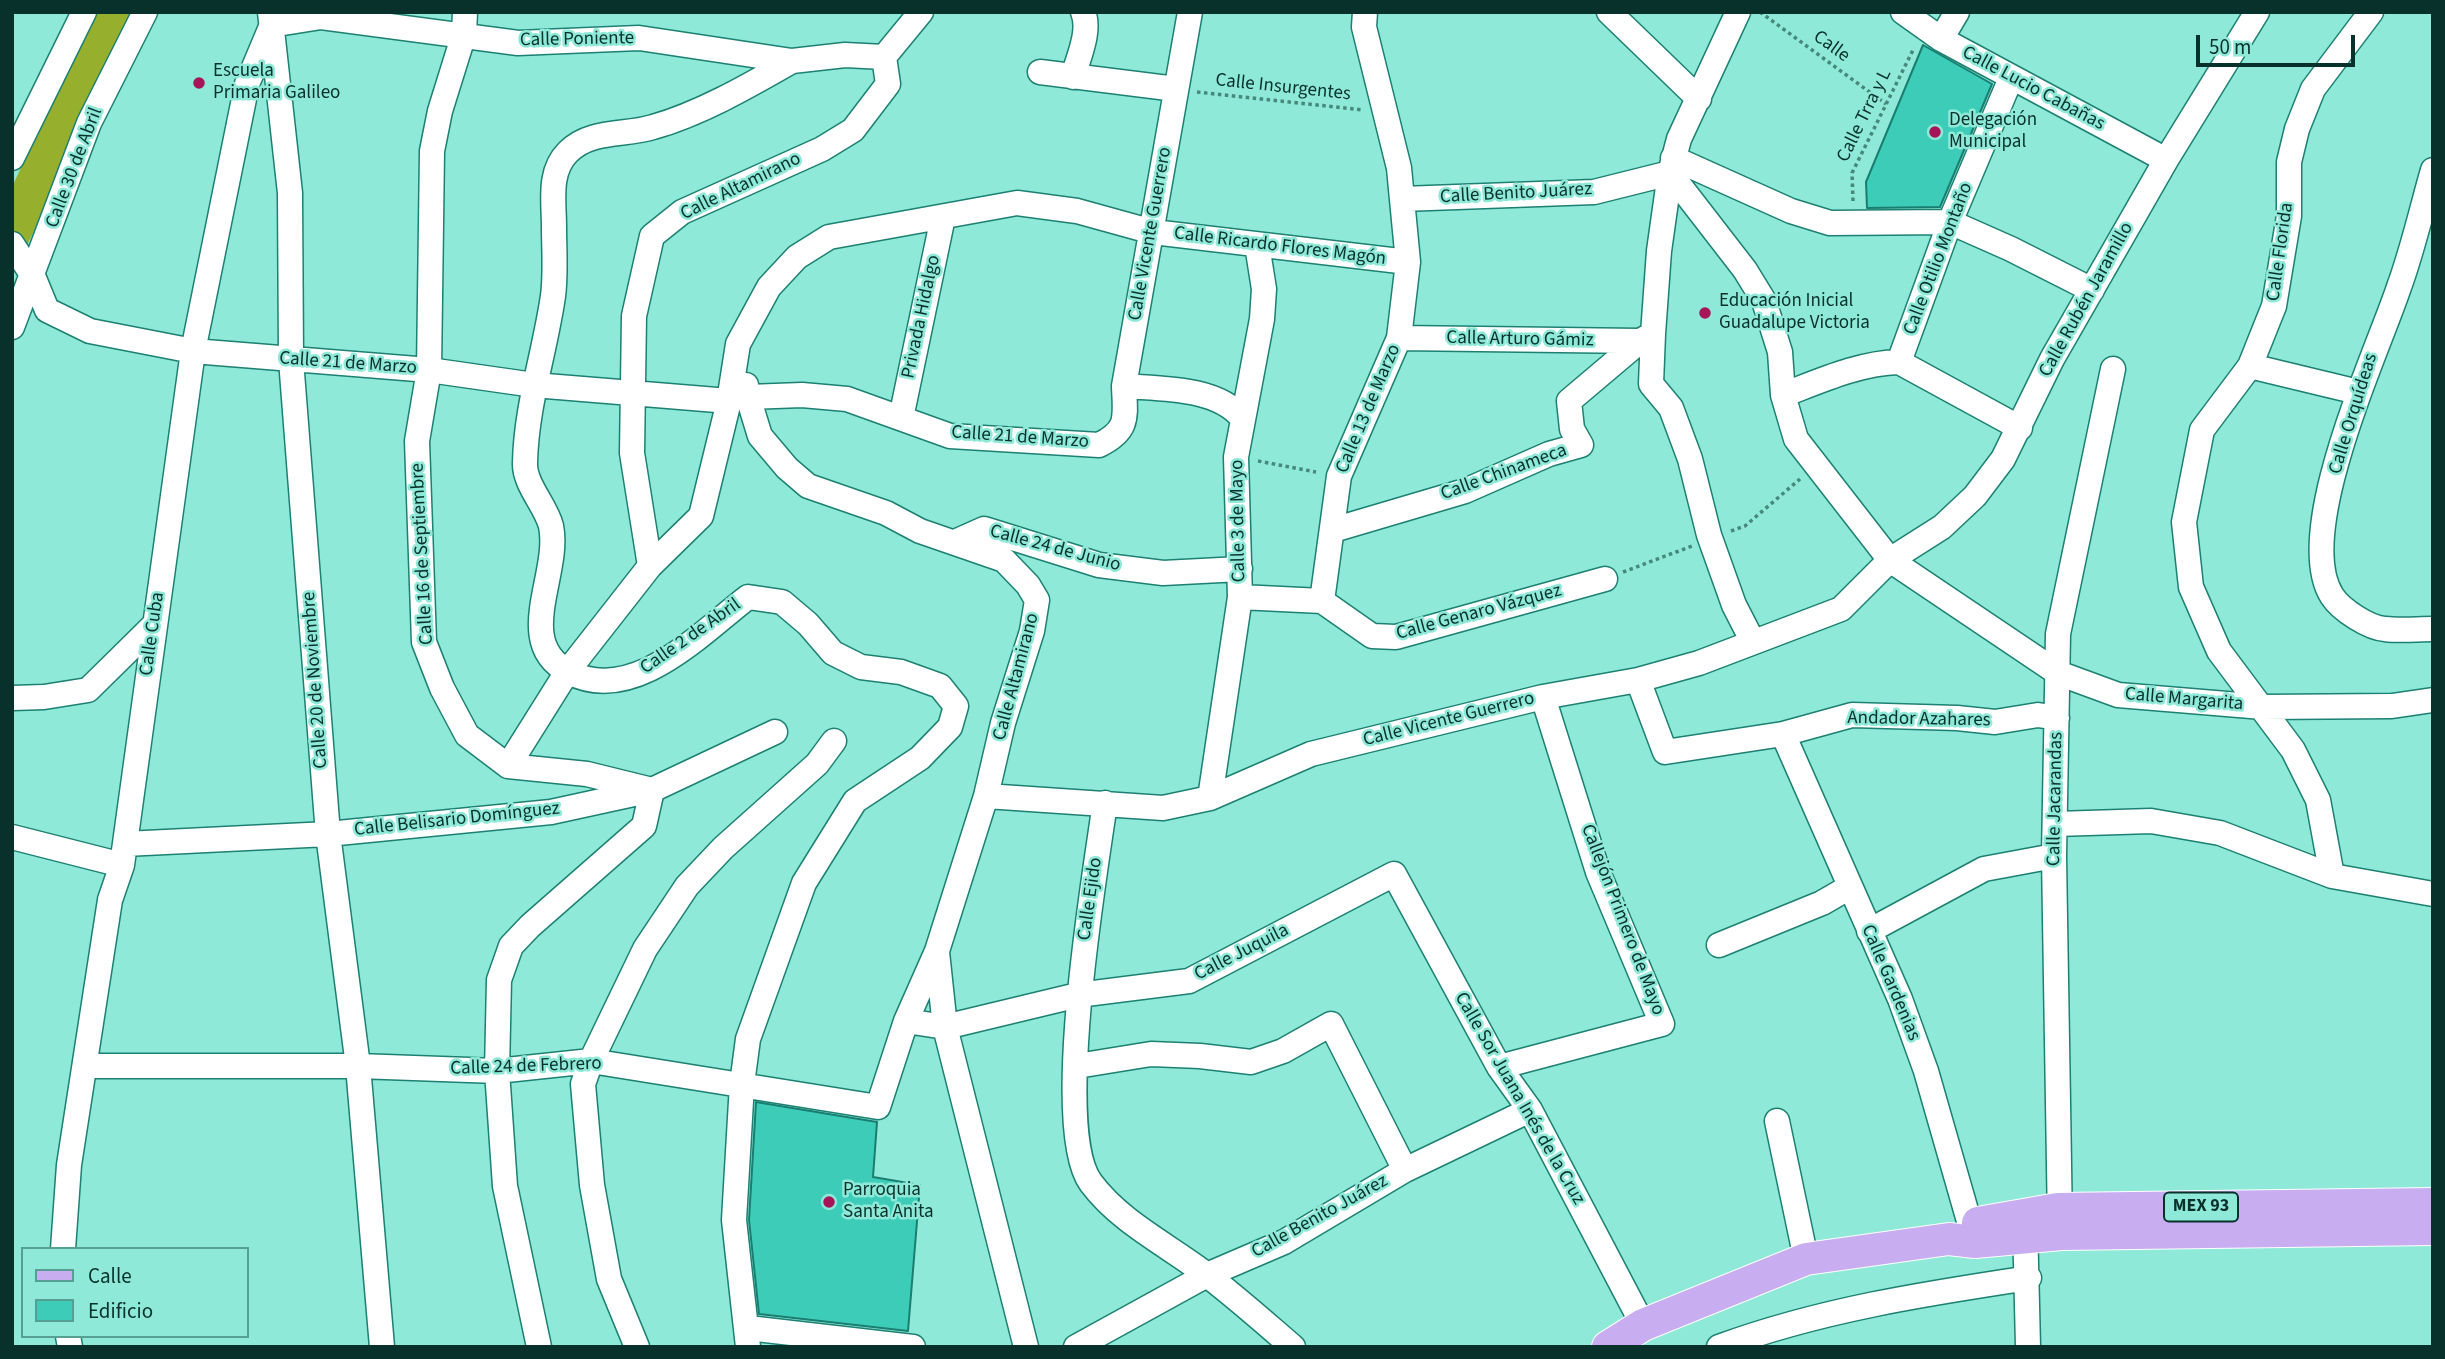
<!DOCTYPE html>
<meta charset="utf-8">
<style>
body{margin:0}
#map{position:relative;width:2445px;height:1359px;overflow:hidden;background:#8ee9d8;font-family:"Source Sans 3",sans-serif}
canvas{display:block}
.frame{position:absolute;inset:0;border:14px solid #08312b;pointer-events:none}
.legend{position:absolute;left:21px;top:1247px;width:228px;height:91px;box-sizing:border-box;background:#8ee9d8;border:2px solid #589f93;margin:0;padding:9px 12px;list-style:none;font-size:21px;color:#08312b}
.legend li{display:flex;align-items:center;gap:14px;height:35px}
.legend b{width:35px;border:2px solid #589f93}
.scale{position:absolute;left:2196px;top:35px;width:159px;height:32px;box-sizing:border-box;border:4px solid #08312b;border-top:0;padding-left:9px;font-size:21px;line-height:24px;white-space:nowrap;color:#08312b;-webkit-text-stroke:5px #8ee9d8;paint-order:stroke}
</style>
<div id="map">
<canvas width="2445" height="1359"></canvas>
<div class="frame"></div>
<ul class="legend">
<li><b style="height:9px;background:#c8adf0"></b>Calle</li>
<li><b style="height:19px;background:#3dccb7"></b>Edificio</li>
</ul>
<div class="scale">50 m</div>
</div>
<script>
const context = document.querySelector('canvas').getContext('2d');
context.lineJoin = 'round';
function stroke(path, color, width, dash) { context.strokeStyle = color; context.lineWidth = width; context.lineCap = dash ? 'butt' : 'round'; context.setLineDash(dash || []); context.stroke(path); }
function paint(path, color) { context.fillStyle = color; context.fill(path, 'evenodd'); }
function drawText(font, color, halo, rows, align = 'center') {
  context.font = font + ' "Source Sans 3",sans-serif'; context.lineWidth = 5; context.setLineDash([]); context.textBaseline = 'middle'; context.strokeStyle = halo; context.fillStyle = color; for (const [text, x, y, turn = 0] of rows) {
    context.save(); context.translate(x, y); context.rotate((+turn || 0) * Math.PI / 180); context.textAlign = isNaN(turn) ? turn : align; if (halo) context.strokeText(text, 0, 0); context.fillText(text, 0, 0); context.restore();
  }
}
stroke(new Path2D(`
 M12 233 113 12`), '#96b02d', 38);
const building = new Path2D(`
 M1923 45 1992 84 1940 207 1867 208 1866 182Z
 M756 1102 877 1122 873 1177 920 1185 908 1331 759 1314 749 1220Z`);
paint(building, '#3dccb7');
stroke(building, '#197e70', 2);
const minor = new Path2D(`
 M270 12 290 193 291 360 328 834 358 1066 382 1347
 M465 12 464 34 440 111 432 151 429 370 417 441 424 642 442 688 467 735 508 766 587 774 652 790 644 826 530 926 511 946 499 980 497 1071 505 1186 539 1347
 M1609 12 1699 99
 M1738 12 1679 139 1670 173 1745 270 1764 301 1780 352 1783 395 1796 439 1890 560 2058 673 2118 695 2263 707 2392 706 2433 700
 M1903 12 1941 39 2166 160
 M271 25 321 17 518 43 639 38 792 61 845 55 884 57
 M1941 39 1957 12
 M1040 72 1176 89
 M1073 77C1078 58 1091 31 1083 12
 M12 158 84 12
 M1673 158 1791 211 1830 223 1950 222 2011 249 2092 290
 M2433 170C2422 208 2413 249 2399 287 2377 353 2292 533 2332 596 2341 610 2369 628 2385 629 2401 631 2417 629 2433 629
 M12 244 33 276 47 310 90 331 193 351 429 370 534 385 729 401
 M12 327 89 123 145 12
 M1653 334 1651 384 1671 408 1690 459 1709 535 1734 605 1753 642
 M1399 338 1640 341
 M1899 362 1950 222 2011 78
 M2250 366 2358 392
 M746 385 748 397 802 395 847 399 950 436 1099 445C1130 430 1125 416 1124 386L1190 12
 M1124 386C1161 389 1217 387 1242 418
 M1783 395C1820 381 1859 363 1899 362L2020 428
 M901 418 943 217
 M1333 530 1465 491 1549 454 1581 445 1572 429 1569 401 1640 341 1653 334 1659 251 1670 173 1594 192 1402 199
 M957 541 984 529 1099 565 1163 573 1240 569
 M650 566 632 453 634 316 652 236 682 212 822 149 853 130 888 84 884 57 921 12
 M1240 597 1322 601
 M1322 601 1339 476 1399 338 1408 262 1399 168 1364 27 1365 12
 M1322 601 1372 636 1396 637 1605 579
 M1638 680 1665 752 1783 734 1852 715 1957 718 1995 722 2038 715 2057 718
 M12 698 44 697 88 690 155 624
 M1783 734 1900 999 1926 1071 1975 1242
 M508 766 567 672 650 566 701 516 729 401 738 344 769 287 797 257 829 237 1017 203 1077 211 1153 232 1408 262
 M986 796 1163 808 1210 798 1311 754 1543 697 1638 680 1699 663 1841 609 1890 560 1942 527 1975 496 2003 459 2052 359 2166 160 2257 12
 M1210 798 1240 597 1236 457 1262 319 1264 289 1257 245
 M1105 803C1095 874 1051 1130 1091 1183 1121 1223 1168 1245 1207 1275 1237 1298 1265 1323 1293 1347
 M2056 824 2151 821 2220 833 2332 876 2433 894
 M12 837 122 865
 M125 844 328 834 551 812 652 790 775 732
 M2332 876 2318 800 2293 750 2219 651 2191 587 2184 522 2202 430 2250 366 2274 306 2289 216V162L2297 129 2313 89 2371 12
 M1869 931 1984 869 2054 856
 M1719 945 1822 903 1848 888
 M937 952 945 1027 1026 1347
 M906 1021 945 1027 1078 995 1189 981 1394 874 1499 1067 1530 1110 1643 1325 1632 1338
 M86 1066H358L497 1071 591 1061 878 1107 906 1021 937 951 986 796 1003 723 1032 631 1037 600 1028 585 1004 560 920 531 886 513 808 486 787 468 760 436 748 397
 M1077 1066 1151 1054 1200 1056 1251 1062 1283 1051 1331 1024 1405 1170
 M1499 1067 1662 1024 1598 872 1543 697
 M1777 1121 1806 1259
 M2025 1222 2028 1347
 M2060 1226 2054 856 2058 634 2113 369
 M63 1249 69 1165 110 900 122 865 193 351 247 84 271 27
 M748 1328 913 1347
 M68 1336 70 1347
 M637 1347 609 1279 592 1185 583 1084 591 1061 645 949 687 886 723 848 817 764 834 741
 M748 1347 734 1220 742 1084 748 1039 804 883 855 801 920 758 950 727 956 706 940 686 901 672 861 667 833 653 808 624 782 602 748 597C701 633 633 706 569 672 512 643 561 574 551 526 546 506 524 484 525 463 526 406 545 352 553 296 556 274 554 249 554 227 554 201 548 172 568 152 591 129 625 136 653 127 700 114 750 85 792 61
 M1076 1347 1207 1275 1284 1242 1405 1170 1530 1110
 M1719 1347C1820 1310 1923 1294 2029 1278`);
const major = new Path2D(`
 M1978 1223 2058 1209 2433 1204
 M1608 1347 1643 1325 1806 1259 1949 1239 1975 1242 2061 1234 2433 1229`);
stroke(minor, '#1c8072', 27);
stroke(major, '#fff', 34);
stroke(new Path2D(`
 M1760 12 1886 104
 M1197 92 1363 110
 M1853 201 1852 173 1914 48
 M1258 461 1316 472
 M1731 531 1745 526 1800 479
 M1623 572 1692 546`), '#47887c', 3.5, [3.5, 3.5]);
stroke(minor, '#fff', 24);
stroke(major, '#c8adf0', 32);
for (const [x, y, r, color] of [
 [199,83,7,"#a51557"],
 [1935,132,7,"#a51557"],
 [1705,313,7,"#a51557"],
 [829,1202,7,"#a51557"]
]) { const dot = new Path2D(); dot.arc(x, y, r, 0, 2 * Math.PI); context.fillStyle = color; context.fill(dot); stroke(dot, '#8ee9d8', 2.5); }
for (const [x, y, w] of [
 [2201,1207,74]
]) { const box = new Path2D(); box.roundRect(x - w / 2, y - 14.5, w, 29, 5); context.fillStyle = '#8ee9d8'; context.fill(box); stroke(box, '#08312b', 2); }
drawText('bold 18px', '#08312b', null, [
 ["MEX 93",2201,1207]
]);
drawText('19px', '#08312b', '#8ee9d8', [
 ["Calle Poniente",577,40,-1],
 ["Calle",1831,47,36],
 ["Calle Insurgentes",1283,88,6],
 ["Calle Lucio Cabañas",2033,89,28],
 ["Calle Trra y L",1865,116,-64],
 ["Calle 30 de Abril",75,168,-69],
 ["Calle Altamirano",741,187,-26],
 ["Calle Benito Juárez",1516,194,-3],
 ["Calle Vicente Guerrero",1151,234,-80],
 ["Calle Ricardo Flores Magón",1280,247,7],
 ["Calle Florida",2281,252,-82],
 ["Calle Otilio Montaño",1939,259,-69],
 ["Calle Rubén Jaramillo",2087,300,-61],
 ["Privada Hidalgo",922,317,-78],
 ["Calle Arturo Gámiz",1520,340,1],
 ["Calle 21 de Marzo",348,364,4],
 ["Calle 13 de Marzo",1369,409,-67],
 ["Calle Orquídeas",2354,414,-73],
 ["Calle 21 de Marzo",1020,438,4],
 ["Calle Chinameca",1504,473,-20],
 ["Calle 3 de Mayo",1239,521,-91],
 ["Calle 24 de Junio",1055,549,15],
 ["Calle 16 de Septiembre",423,554,-93],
 ["Calle Genaro Vázquez",1479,613,-15],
 ["Calle Cuba",153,634,-82],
 ["Calle 2 de Abril",691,637,-35],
 ["Calle Altamirano",1017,677,-75],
 ["Calle 20 de Noviembre",316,680,-94],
 ["Calle Margarita",2184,700,5],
 ["Calle Vicente Guerrero",1449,720,-14],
 ["Andador Azahares",1919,720,1],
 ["Calle Jacarandas",2056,799,-89],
 ["Calle Belisario Domínguez",457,820,-6],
 ["Calle Ejido",1091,899,-82],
 ["Callejón Primero de Mayo",1622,920,69],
 ["Calle Juquila",1242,953,-27],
 ["Calle Gardenias",1890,983,67],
 ["Calle 24 de Febrero",526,1067,-2],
 ["Calle Sor Juana Inés de la Cruz",1519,1099,60],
 ["Calle Benito Juárez",1320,1217,-29]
]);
drawText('19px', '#08312b', '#8ee9d8', [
 ["Escuela",213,72],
 ["Primaria Galileo",213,94],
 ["Delegación",1949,121],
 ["Municipal",1949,143],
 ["Educación Inicial",1719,302],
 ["Guadalupe Victoria",1719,324],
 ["Parroquia",843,1191],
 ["Santa Anita",843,1213]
], 'left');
</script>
